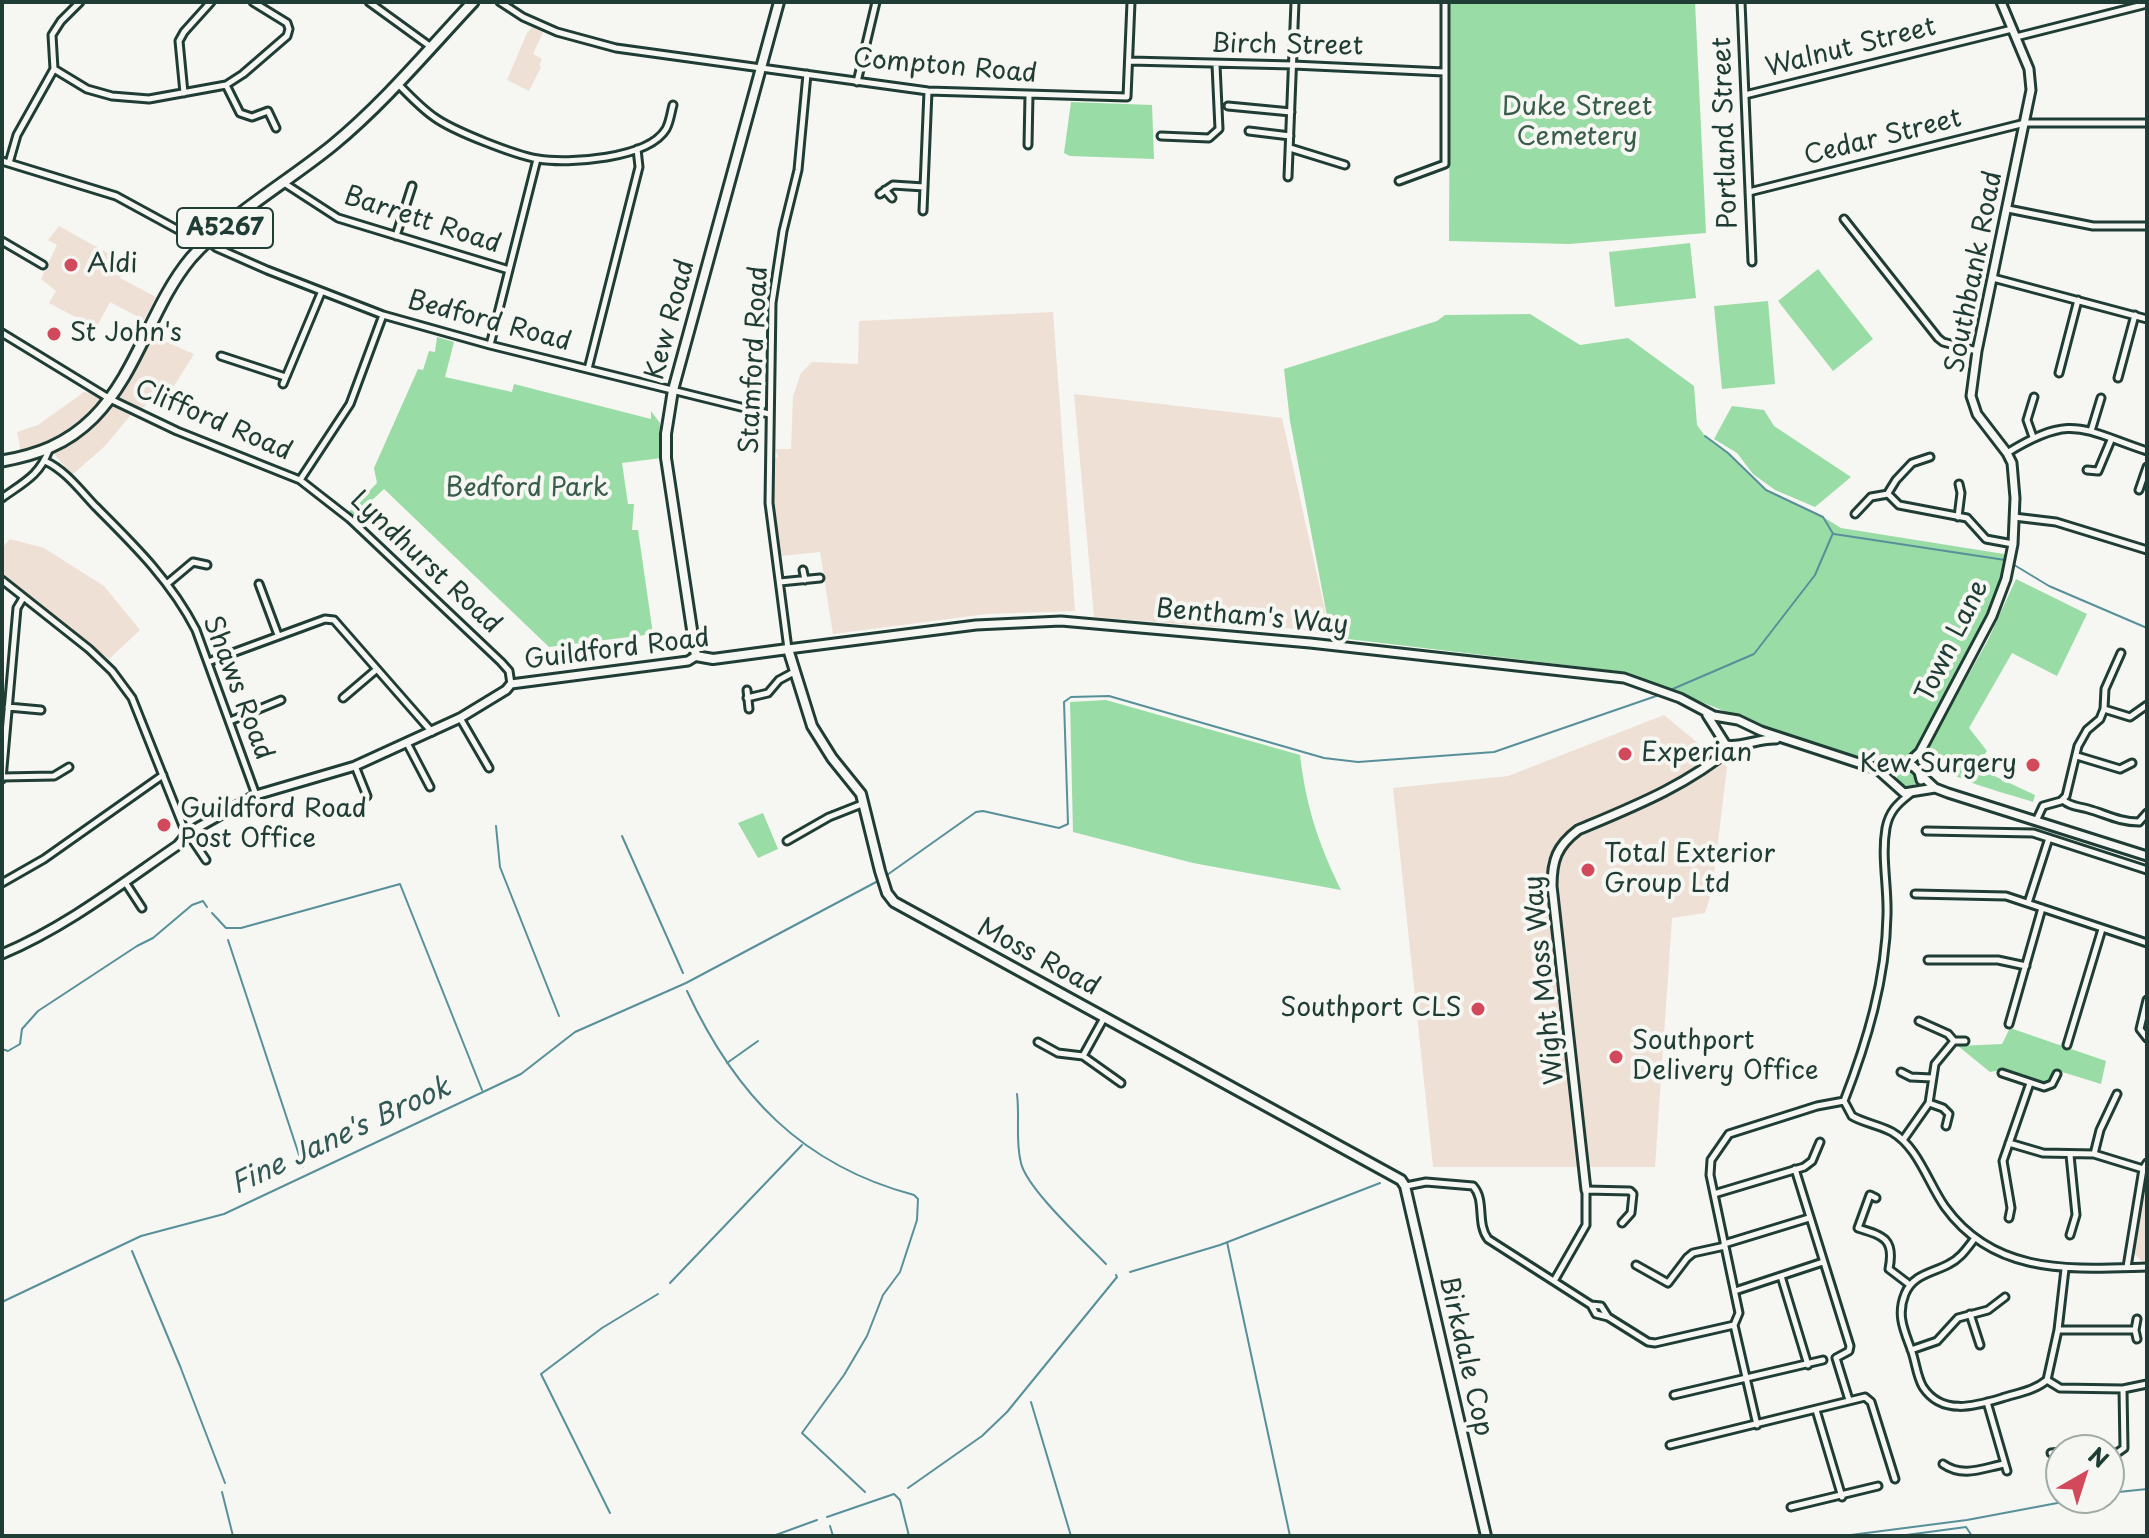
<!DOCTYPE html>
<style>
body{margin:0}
#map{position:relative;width:2149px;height:1538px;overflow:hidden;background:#f6f6f2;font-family:"Playpen Sans",sans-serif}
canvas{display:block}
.frame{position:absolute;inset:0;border:4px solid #1f3d34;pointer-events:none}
.north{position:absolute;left:2045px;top:1434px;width:80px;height:80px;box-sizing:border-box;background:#f6f6f2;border:2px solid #a0aca6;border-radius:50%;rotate:39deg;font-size:22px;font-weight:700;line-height:32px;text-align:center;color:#1f3d34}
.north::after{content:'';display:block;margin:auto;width:28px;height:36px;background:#d1495b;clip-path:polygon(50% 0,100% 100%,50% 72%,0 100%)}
</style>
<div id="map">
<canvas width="2149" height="1538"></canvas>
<div class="frame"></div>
<div class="north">N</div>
</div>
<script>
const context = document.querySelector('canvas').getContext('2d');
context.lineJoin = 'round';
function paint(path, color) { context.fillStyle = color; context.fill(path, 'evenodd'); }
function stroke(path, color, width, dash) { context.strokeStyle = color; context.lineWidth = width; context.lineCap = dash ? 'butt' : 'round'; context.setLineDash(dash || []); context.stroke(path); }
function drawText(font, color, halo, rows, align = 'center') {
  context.font = font + ' "Playpen Sans",sans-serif'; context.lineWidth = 8; context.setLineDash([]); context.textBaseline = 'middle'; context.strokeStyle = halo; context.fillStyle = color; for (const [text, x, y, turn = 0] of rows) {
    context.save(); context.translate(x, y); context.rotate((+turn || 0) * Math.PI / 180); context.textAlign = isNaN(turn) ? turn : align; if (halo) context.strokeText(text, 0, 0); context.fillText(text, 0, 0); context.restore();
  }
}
paint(new Path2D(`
 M532 27 543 32 533 54 542 59 539 66 541 67 529 91 507 80 527 33Z
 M59 226 127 264 120 278 156 297 144 320 110 302 96 328 49 303 56 291 41 279 57 245 48 240Z
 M1053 312 1075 611 987 614 833 634 820 552 781 556 774 504 773 459 778 457 775 449H791L793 396 801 373 812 362 858 364 859 321Z
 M150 335 194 354 174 386 155 384 146 405 130 416 105 446 72 475 44 442 21 452 17 432 38 425 84 392 120 397Z
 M1074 394 1282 418 1331 637 1300 629 1242 625 1215 627 1094 617Z
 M10 539 44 548 104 586 140 630 109 659 3 575 2 548Z
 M1664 715 1727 767 1712 890 1705 913 1672 918 1655 1167H1433L1393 788 1508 776Z
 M2147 1185V1262L2143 1263 2133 1252Z`), '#efe0d5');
paint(new Path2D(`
 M1450 2H1695L1706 233 1569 244 1449 241Z
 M1071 102 1152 105 1154 159 1070 156 1064 153Z
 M1690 243 1696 298 1615 307 1609 252Z
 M1818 269 1873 339 1833 371 1778 301Z
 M1768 301 1775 384 1722 389 1714 306Z
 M1530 314 1580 345 1628 338 1694 386 1697 425 1705 436 1728 453 1766 490 1823 517 1841 528 2010 555 2006 579 1913 760 1911 769 1918 778 1913 788 1903 789 1897 782V773L1770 729 1625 672 1331 637 1290 421 1284 369 1437 321 1445 315Z
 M437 337 454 342 445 377 512 392 514 384 651 419V411L660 423 661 458 622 463 628 504H634L632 530H638L653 634 549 647 384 489 354 517 349 512 377 483 374 468 418 369 423 370 429 351 435 352Z
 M1732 406 1764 410 1774 426 1851 477 1815 507 1775 490 1753 474 1737 453 1714 439Z
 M2016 579 2087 614 2057 676 2012 653 1969 728 1987 751 1975 767 2035 795 2033 802C2004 792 1945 780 1927 755L1928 747 1988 640Z
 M1106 700 1300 755C1306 806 1318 843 1341 890L1193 863 1073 832 1070 702Z
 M763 813 778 849 758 858 738 823Z
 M2010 1028 2106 1061 2101 1084 2059 1071 2048 1085 2001 1070 1990 1072 1958 1046 2002 1044Z`), '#9adca6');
stroke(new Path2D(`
 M1705 436 1728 453 1766 490 1823 517 1832 532
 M1834 534 2005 560
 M2011 563 2049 586 2147 628
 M1668 691 1754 654 1815 575 1833 533
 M496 826 500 867 559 1016
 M622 836 683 973
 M887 875 976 812 983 811 1059 828 1068 824 1064 702 1071 697 1109 696 1324 758 1358 762 1494 752 1662 694
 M212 913 226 928H241L400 884 482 1090
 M228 940 303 1167
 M687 991C735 1094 801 1165 914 1195L918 1199 917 1220 900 1272 883 1295 867 1336 844 1375 802 1433 865 1492
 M2 1049 8 1051 20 1044 22 1029 38 1011 137 946 153 938 192 905 203 901 207 907
 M727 1063 758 1041
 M1017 1094C1020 1118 1015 1140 1021 1163 1027 1189 1085 1242 1106 1264
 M1227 1242 1290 1536
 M132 1251 180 1366 225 1483
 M1130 1272 1220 1245 1380 1183
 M670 1283 802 1145
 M2 1302 141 1236 224 1214 483 1092 521 1074 575 1032 686 983 878 881
 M1031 1402 1071 1536
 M908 1488 982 1436 1007 1412 1117 1277 1116 1275
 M222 1492 233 1536
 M2109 1493 2147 1489
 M610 1513 541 1374 602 1328 658 1294
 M827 1517 894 1494 900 1500 909 1536
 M830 1526 833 1536
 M773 1536 817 1520
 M1843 1536 1967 1520 2084 1498
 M1899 1536 1966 1527 1972 1536`), '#58909a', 2);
const minor = new Path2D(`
 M369 2 431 47
 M500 2 523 17 557 32 616 48 928 91 1127 97 1131 2
 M1741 2 1752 262
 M2016 37 2147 4
 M1130 61 1293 65 1444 72
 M54 69 87 89 112 96 149 99 226 85 243 74 287 36 289 29 287 23 253 2
 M857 82 876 2
 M398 84C409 95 421 108 434 117 453 131 515 155 538 159 568 164 648 159 666 129 670 122 671 112 673 105
 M226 85 240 113 252 117 268 111 276 128
 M184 93 179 41 184 32 211 2
 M1745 95 2012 29
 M1228 106 1291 112
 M1249 131 1290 136
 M1161 136 1209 138 1219 129 1216 65
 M1028 145 1029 95
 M1290 148 1345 165
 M2 161 116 196 204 244
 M9 163 17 135 54 69 52 35 61 21 80 2
 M1288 177 1295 2
 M1399 181 1445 164V2
 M284 183 338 218 509 270
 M885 190 892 198
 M1749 192 2025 123H2147
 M880 194 893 185 924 187
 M2008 209 2093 226H2147
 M923 211 928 91
 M1844 219 1938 338 1943 342 1977 351
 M396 236 412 186
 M2 241 43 265
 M209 242 217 248 267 270 383 315 490 345 769 414
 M1993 278 2147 319
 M2 333 110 399 177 431 300 480 350 519 501 662 509 671 511 684
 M490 345 537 159
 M221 356 285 377
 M588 369 639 167 637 149
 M2059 373 2078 300
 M2118 378 2135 315
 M283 384 321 293
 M2091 431 2101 398
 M2033 437 2027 420 2034 397
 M2007 453C2072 413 2081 429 2147 451
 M45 461C65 470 80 490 95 506 134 545 171 581 196 630L256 795
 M2087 470 2098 471 2111 440
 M300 480 350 404 383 315
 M2139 490 2147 467
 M1888 493 1896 480 1912 463 1930 457
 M2 498C24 482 39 476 49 450
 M1855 514 1871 497 1888 494 1899 505 1967 518 1986 539 2013 544
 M1958 517 1961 493 1959 484
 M2014 517 2056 522 2147 550
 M803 570 805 580
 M2 580 89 649 112 671 132 698 183 826 206 860
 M780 582 820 578
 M168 583 193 562 207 565
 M259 584 278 635
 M788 649 769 503 772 303 783 231 798 170 807 74
 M208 662 325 619 334 620 432 732
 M747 690 749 709
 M343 698 377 669
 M747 698 768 693 779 680 794 672
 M8 707 41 710
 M2104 709 2130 717 2147 705
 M460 718 489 768
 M230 721 281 700
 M407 743 430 787
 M2077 756 2120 769 2132 763
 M355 766 367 796
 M2 777 54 776 69 767
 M2 779 17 608 23 598
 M2063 800C2071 807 2078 806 2088 809 2106 814 2119 822 2139 822L2147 813
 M2036 821 2043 806 2061 801 2066 796 2078 746 2087 730 2100 719 2104 709 2105 689 2121 653
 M1926 831 2033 833 2147 870
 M787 841 829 817 862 804
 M125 882 142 908
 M2 883 44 859 163 775
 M1915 894 2006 896 2147 943
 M2028 903 2049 838
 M1928 960H1998L2026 966
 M2147 1000 2140 1029 2147 1038
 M1919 1021 1948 1034 1954 1041
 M2009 1024 2042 908
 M1038 1042 1058 1053 1083 1056 1104 1018
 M2067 1045 2102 929
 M1083 1056 1121 1083
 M1901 1072 1911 1077 1932 1078
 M2002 1073 2044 1087 2052 1084 2057 1074
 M1844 1101 1852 1116C1864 1123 1879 1125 1892 1132 1918 1147 1928 1183 1945 1207 1995 1276 2071 1269 2147 1267
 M1844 1101C1867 1042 1886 979 1887 915 1888 886 1881 857 1886 828 1889 812 1897 804 1910 794
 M1929 1103 1943 1108 1949 1114 1946 1126
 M1903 1140 1929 1103 1935 1064 1954 1041H1965
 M2009 1143 2043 1153 2094 1154 2143 1169
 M2094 1154 2100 1130 2117 1094
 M2070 1155 2076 1215 2070 1235
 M1795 1169 1850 1346 1849 1351 1836 1358 1849 1400
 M1406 1186 1426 1182 1473 1186C1486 1200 1476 1223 1488 1239L1591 1305 1601 1306 1608 1317
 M1714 1194 1804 1167 1812 1161 1820 1142
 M1876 1198 1870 1195 1858 1228C1884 1236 1895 1239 1889 1269L1910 1285
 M2009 1218 2011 1208 2003 1161 2030 1083
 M1975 1238C1967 1248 1961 1258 1949 1264 1933 1273 1913 1274 1905 1294 1896 1316 1905 1332 1912 1352 1916 1364 1917 1377 1923 1387 1942 1416 1975 1406 2002 1398 2017 1393 2034 1391 2047 1380L2058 1330 2065 1269
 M1724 1244 1809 1218
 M1636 1265 1668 1283 1687 1258 1693 1253 1725 1246
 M2127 1267 2143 1169 2147 1163
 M1781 1276 1808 1365
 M1554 1281 1586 1225V1190L1630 1191 1633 1194 1631 1213 1622 1223
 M1735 1291 1823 1262
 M1591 1305 1596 1314 1608 1317 1648 1342 1655 1343 1734 1325 1739 1313 1710 1175 1711 1160 1729 1134 1817 1106 1844 1101
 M1970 1314 1980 1345
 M1734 1325 1757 1425
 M2058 1330H2135
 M2137 1339 2135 1330 2137 1319
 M1911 1350 1937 1341 1958 1318 1988 1310 2005 1297
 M2047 1380 2060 1388 2123 1389 2147 1384
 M1674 1395 1823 1360
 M1987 1402 2007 1471
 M1816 1410 1842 1497
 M1670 1445 1865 1397 1871 1402 1895 1479
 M2051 1453 2061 1452
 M2109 1453H2117L2124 1448 2123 1389
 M1943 1464C1963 1478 1983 1468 2004 1464
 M1791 1507 1878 1486`);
const tertiary = new Path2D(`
 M788 649 976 625 1061 621 1310 643 1624 678 1680 698 1714 716 1738 720 1761 731 1877 769 1904 793 1935 788
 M1707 715 1726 745C1741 748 1759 738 1776 739
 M1905 766 1920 752 1992 616 2006 579 2013 544 2015 498 2012 463 2007 453 1977 414 1971 396 1977 351 2031 90 2029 69 2001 2
 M1879 769 1913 766 1919 772 1921 780
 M1921 775 1935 788 1948 793 2147 856
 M2 954C66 927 121 884 178 845L188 833 256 795 355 766 460 718 506 690 511 684 688 661 696 656
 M1586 1190 1552 886C1552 860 1557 846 1578 830 1635 806 1686 786 1734 746`);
const secondary = new Path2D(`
 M779 2 673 390 666 434V458L696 656 713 659 788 649 812 726 832 758 861 794 880 871 887 893 894 902 1401 1180 1405 1186 1486 1536`);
const primary = new Path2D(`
 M2 461C37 455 67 444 93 418 138 373 151 306 191 258 228 216 289 181 333 145 384 103 428 50 473 2`);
stroke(minor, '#1f3d34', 11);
stroke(tertiary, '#1f3d34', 13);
stroke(secondary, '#1f3d34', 14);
stroke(primary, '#1f3d34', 15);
stroke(minor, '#f6f6f2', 5);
stroke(tertiary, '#f6f6f2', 7);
stroke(secondary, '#f6f6f2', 8);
stroke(primary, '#f6f6f2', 9);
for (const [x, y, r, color] of [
 [71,265,8,"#d1495b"],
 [54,334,8,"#d1495b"],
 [1625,754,8,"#d1495b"],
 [2033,765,8,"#d1495b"],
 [164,825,8,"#d1495b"],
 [1588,870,8,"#d1495b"],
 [1478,1009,8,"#d1495b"],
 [1616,1057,8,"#d1495b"]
]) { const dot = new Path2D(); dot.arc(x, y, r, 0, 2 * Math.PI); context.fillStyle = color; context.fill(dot); stroke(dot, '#f6f6f2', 3); }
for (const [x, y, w] of [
 [225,228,96]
]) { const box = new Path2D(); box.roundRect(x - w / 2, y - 20, w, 40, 6); context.fillStyle = '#f6f6f2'; context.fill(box); stroke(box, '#1f3d34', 2); }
drawText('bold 24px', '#1f3d34', null, [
 ["A5267",225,228]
]);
drawText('26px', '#1f3d34', '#f6f6f2', [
 ["Birch Street",1287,46,1],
 ["Walnut Street",1851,48,-14],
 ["Compton Road",945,67,5],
 ["Portland Street",1726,133,-92],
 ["Cedar Street",1883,138,-14],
 ["Barrett Road",422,221,18],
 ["Southbank Road",1975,272,-79],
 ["Kew Road",671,320,-75],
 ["Bedford Road",489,322,15],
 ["Stamford Road",755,360,-87],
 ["Clifford Road",213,421,23],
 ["Lyndhurst Road",425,563,43],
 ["Bentham's Way",1252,618,5],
 ["Town Lane",1953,641,-64],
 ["Guildford Road",617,650,-7],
 ["Shaws Road",237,688,69],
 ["Moss Road",1038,958,28],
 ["Wight Moss Way",1545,980,-96],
 ["Birkdale Cop",1465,1356,77]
]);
drawText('26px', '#385d4b', '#f6f6f2', [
 ["Duke Street",1577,108],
 ["Cemetery",1577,138],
 ["Bedford Park",527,489]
]);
drawText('26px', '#1f3d34', '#f6f6f2', [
 ["Aldi",87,265],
 ["St John's",70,334],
 ["Experian",1641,754],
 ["Kew Surgery",2017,765,"right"],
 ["Guildford Road",180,810],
 ["Post Office",180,840],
 ["Total Exterior",1604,855],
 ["Group Ltd",1604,885],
 ["Southport CLS",1462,1009,"right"],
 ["Southport",1632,1042],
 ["Delivery Office",1632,1072]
], 'left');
drawText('italic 28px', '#325956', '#f6f6f2', [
 ["Fine Jane's Brook",341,1137,-25]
]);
</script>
